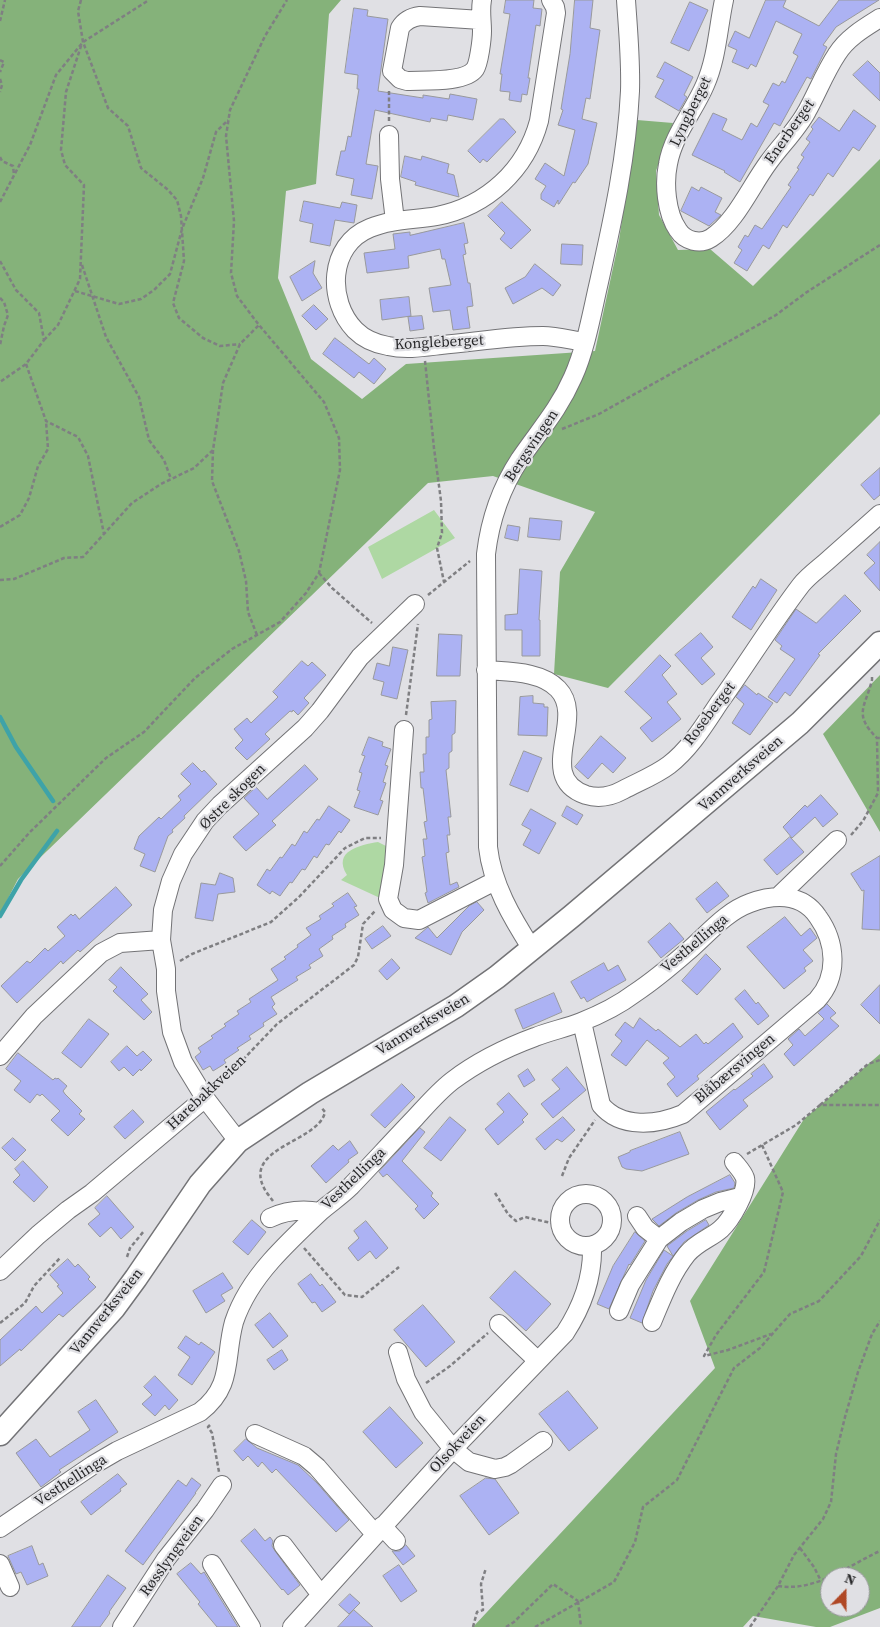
<!DOCTYPE html>
<meta charset="utf-8">
<style>
body{margin:0}
#map{position:relative;width:880px;height:1627px;overflow:hidden;background:#e0e0e4;font-family:"Source Serif 4",serif}
canvas{display:block}
.north{position:absolute;left:820px;top:1567px;width:50px;height:50px;box-sizing:border-box;background:#e0e0e4;border:1px solid #96969a;border-radius:50%;rotate:22deg;font-size:14px;font-weight:700;line-height:20px;text-align:center;color:#28282a}
.north::after{content:'';display:block;margin:auto;width:18px;height:22px;background:#b04825;clip-path:polygon(50% 0,100% 100%,50% 72%,0 100%)}
</style>
<div id="map">
<canvas width="880" height="1627"></canvas>
<div class="north">N</div>
</div>
<script>
const context = document.querySelector('canvas').getContext('2d');
context.lineJoin = 'round';
function paint(path, color) { context.fillStyle = color; context.fill(path, 'evenodd'); }
function stroke(path, color, width, dash) { context.strokeStyle = color; context.lineWidth = width; context.lineCap = dash ? 'butt' : 'round'; context.setLineDash(dash || []); context.stroke(path); }
function drawText(font, color, halo, rows, align = 'center') {
  context.font = font + ' "Source Serif 4",serif'; context.lineWidth = 4.5; context.setLineDash([]); context.textBaseline = 'middle'; context.strokeStyle = halo; context.fillStyle = color; for (const [text, x, y, turn = 0] of rows) {
    context.save(); context.translate(x, y); context.rotate((+turn || 0) * Math.PI / 180); context.textAlign = isNaN(turn) ? turn : align; if (halo) context.strokeText(text, 0, 0); context.fillText(text, 0, 0); context.restore();
  }
}
paint(new Path2D(`
 M434 510 455 538 382 579 368 547Z
 M378 842 386 846 390 856 380 898 341 880 347 875C332 851 360 845 378 842Z`), '#aed8a3');
paint(new Path2D(`
 M0 0H341L329 14 316 184 286 191 278 278 311 359 362 399 406 364 595 351 619 240 637 120 673 123 656 171 659 215 678 250 710 249 753 286 880 159V414L608 688 554 674 560 572 595 512 493 476 428 483 18 879 0 914Z
 M880 675V832L823 734Z
 M880 1054V1608L830 1627H816L753 1616 743 1627H473L715 1368 690 1301 804 1119ZM830 1577H860V1607H830Z`), '#85b27a');
stroke(new Path2D(`
 M0 717 16 747 53 801
 M0 916 21 880 57 831`), '#3ea3a8', 4.5);
const building = new Path2D(`
 M506 0H534L533 8 542 9 540 26 536 25 528 78H530L527 95 522 94 521 102 509 100 510 92 500 91 502 74H500L510 14 504 13Z
 M575 0H593L590 28 600 30 590 99 586 98 582 119 597 123 588 164 575 183 573 182 559 204H558V200L554 207 541 199V194L546 186 535 179 545 163 564 176 575 130 558 125 563 110 561 109 570 54Z
 M766 0H786L783 7 819 26 839 0H879L836 27 823 45 827 47 811 79 807 77 780 126 774 123 740 182 724 172 725 171 692 155 713 113 727 119 722 130 742 140 751 123 757 127 769 105 763 102 773 83 779 86 782 81 785 83 798 56 793 53 802 34 776 21 756 67 751 64 748 69 732 62 737 50 728 46 735 31 749 38Z
 M690 2 708 10 689 51 671 43Z
 M354 8 368 10 367 16 388 19 378 91 423 98V95L449 99 450 94 477 99 473 120 448 115 447 121 431 118 430 122 375 110 366 164 378 166 372 199 351 195 354 179 336 175 341 151H345L348 136 351 137 359 89H357L358 75 345 73Z
 M868 61 880 73V101L853 75Z
 M665 62 693 77 684 95 687 97 679 111 655 97 664 80 657 77Z
 M854 110 876 126 859 151 853 147 833 177 828 173 813 196 810 194 787 228 783 225 769 249 763 245 747 271 734 263 742 250 738 247 745 235 748 237 755 225 762 229 791 187 788 185 799 169 797 168 804 157 801 155 810 142 806 139 813 129 811 127 819 117 839 131Z
 M500 119H504L516 132 487 162 483 159 480 163 468 151Z
 M405 156 421 160 422 156 449 164 447 173 454 175 459 197 415 185 416 182 401 177Z
 M692 187 699 191 701 187 722 198 715 212 721 215 709 226 681 211Z
 M304 201 340 208 342 202 357 205 354 223 335 220 330 246 310 242 313 224 300 221Z
 M502 202 531 230 511 249 500 239 505 233 488 216Z
 M464 223 468 243 464 244 466 254 463 255 468 283H470L473 306 467 307 470 328 453 330 450 310 433 312 429 288 451 285 445 259H442L440 249 408 256 409 268 367 273 364 253 395 249 393 234 410 232V235Z
 M562 244 583 245 582 265 561 264Z
 M315 261 313 273 322 288 302 301 290 277Z
 M535 264 561 285 553 296 542 288 513 304 505 288 525 277Z
 M409 297 411 316 382 320 380 300Z
 M314 305 328 319 316 330 302 316Z
 M422 316 424 329 410 331 408 317Z
 M335 338 369 364 374 358 386 369 374 384 359 372 354 378 323 354Z
 M880 468V495L874 500 861 485Z
 M530 518 562 521 560 540 528 537Z
 M508 525 520 527 518 541 505 538Z
 M880 542V591L864 573 875 563 867 555Z
 M520 569 542 571 539 620H540V656H522V630H505V615L517 614Z
 M761 579 777 590 751 630 732 617 753 586 755 588Z
 M845 595 861 611 818 654 820 655 790 696 785 692 777 703 768 697 795 659 780 649 782 646 775 640 796 609 816 623Z
 M701 633 713 647 701 658 715 674 702 685 675 655Z
 M439 634 462 635 460 676H437Z
 M393 647 408 650 397 699 381 695 384 682 373 679 377 663 389 666Z
 M660 655 671 666 662 675 677 694 667 702 681 719 652 742 640 728 652 718 625 692Z
 M302 661 308 666 312 662 326 675 304 698 309 703 298 715 293 710 292 712 290 711 265 734 270 739 247 760 235 748 243 740 234 729 247 718 251 723 278 697 273 692Z
 M745 685 757 695 758 693 773 703 750 735 732 723 744 704 736 697Z
 M533 696V703L544 704V707H548L547 736 518 735 520 697Z
 M456 701 455 733 452 735V751L449 753V768L446 770 451 817H448L450 835H447L449 852 446 853 450 885 457 882 459 887 428 903 425 893 427 892 422 857 425 856 423 839H427L424 822 427 821 423 788H421L420 772H424L423 754H426V737H429V720L432 719 431 702Z
 M601 736 626 758 613 773 602 763 588 779 575 767Z
 M369 737 383 742 382 746 391 749 385 765 388 766 383 782 386 783 380 800 383 801 378 815 354 807 360 791 357 790 362 773 359 772 365 756 362 755Z
 M524 751 542 758 528 792 510 785Z
 M193 763 202 772 204 770 217 784 184 816 185 818 172 830 173 832 168 836 155 872 140 866 145 854 134 849 139 836 159 817 161 819 181 800 178 796 191 784 181 774Z
 M305 765 318 779 272 821 276 825 246 851 233 837 259 814 244 798 256 787 267 799Z
 M821 795 838 814 823 827 815 817 792 838 783 827 805 805 807 807Z
 M329 806 350 820 341 833 339 831 329 845 326 844 317 858 314 856 305 870 302 869 292 883 290 882 280 896 272 891 270 894 257 885 267 869 270 871 280 857 282 858 292 844 295 846 304 831 307 833 317 819 319 820Z
 M567 806 583 815 577 825 562 816Z
 M531 809 556 823 539 854 523 845 531 830 522 825Z
 M790 837 804 852 777 875 764 860Z
 M880 856V930L862 929 864 890 862 891 851 874Z
 M220 873 233 878 235 892 218 894 213 921 195 918 201 883 215 885Z
 M717 882 729 896 707 913 696 899Z
 M116 887 132 905 80 952 78 950 63 964 61 961 17 1003 1 986 27 961 30 963 45 948 48 951 65 936 57 927 71 914 73 916 75 914 79 919Z
 M348 893 357 906 354 907 359 915 345 924 346 927 332 936 333 939 319 949 323 956 309 965 311 968 296 977 298 980 271 997 275 1004 272 1007 277 1014 263 1023 264 1026 249 1036 251 1039 237 1048 239 1050 224 1060 226 1063 213 1071 210 1066 203 1070 195 1057 201 1052 198 1048 213 1038 211 1036 226 1026 224 1024 239 1014 237 1011 251 1002 249 999 278 980 271 969 286 959 284 957 298 947 297 945 311 935 306 928 321 919 319 916 334 906 332 904Z
 M477 902 484 910 462 932 451 955 415 938 428 927 437 938 469 906Z
 M785 917 801 936 810 928 817 938 803 950 813 961 804 968 806 971 784 989 747 947Z
 M670 923 684 939 661 958 648 942Z
 M383 926 391 936 372 949 365 939Z
 M706 954 721 969 697 995 682 981Z
 M392 959 400 968 387 980 379 971Z
 M604 963 608 971 618 965 626 980 587 1002 584 997 581 999 571 982Z
 M121 967 148 994 141 1000 152 1012 144 1020 113 991 117 987 109 980Z
 M880 985V1024L861 1005Z
 M745 990 756 1004 758 1002 769 1016 758 1025 735 999Z
 M554 993 562 1012 523 1029 515 1010Z
 M827 1004 836 1013 830 1018 839 1026 794 1066 784 1054 793 1045 788 1039 799 1029 805 1036 824 1019 818 1013Z
 M640 1018 656 1031 658 1029 680 1047 696 1034 704 1044 706 1042 708 1044 733 1023 743 1037 697 1076 699 1079 677 1097 667 1084 675 1077 663 1063 669 1058 647 1040 626 1066 611 1055 622 1041 615 1035 625 1022 633 1028Z
 M89 1019 109 1034 81 1068 62 1053Z
 M127 1046 137 1056 143 1051 152 1060 141 1071 140 1069 133 1076 124 1067 119 1071 111 1062Z
 M18 1053 53 1080 55 1078 57 1079 58 1078 67 1086 63 1091 65 1094 82 1111 79 1114 85 1119 68 1136 51 1120 60 1111 42 1094 40 1096 37 1094 30 1103 14 1090 21 1081 6 1069Z
 M764 1064 773 1077 743 1100 748 1106 720 1130 706 1112 734 1089 735 1090 753 1076 751 1074Z
 M567 1067 586 1090 553 1118 541 1104 560 1089 552 1080Z
 M528 1069 535 1080 524 1087 518 1076Z
 M402 1084 415 1097 385 1128 371 1115Z
 M509 1093 528 1114 522 1120 524 1122 498 1145 485 1129 504 1112 497 1104Z
 M133 1110 144 1122 125 1139 114 1127Z
 M450 1117 466 1130 441 1161 424 1148Z
 M563 1117 575 1130 562 1142 557 1139 545 1150 536 1139Z
 M420 1128 425 1132 402 1161 433 1193 431 1196 439 1204 424 1219 415 1209 418 1206 387 1174 383 1177 379 1172Z
 M680 1132 689 1154 642 1171 626 1169 622 1167 618 1157 630 1152V1151Z
 M13 1138 26 1150 15 1161 2 1148Z
 M350 1141 358 1153 348 1160 349 1162 326 1183 311 1166 333 1145 338 1150Z
 M23 1161 48 1187 34 1202 13 1182 20 1175 15 1169Z
 M730 1175 735 1183 734 1188 716 1192 698 1200 676 1213 659 1226 652 1219 687 1197Z
 M107 1196 134 1227 121 1239 111 1227 100 1237 88 1224 100 1214 95 1208Z
 M252 1220 266 1232 248 1255 233 1242Z
 M706 1220 709 1225 684 1242 667 1264 653 1291 642 1323 630 1318 646 1280 664 1250 673 1256 667 1246 687 1231Z
 M366 1221 388 1248 376 1259 370 1251 358 1261 348 1248 359 1238 354 1231Z
 M635 1232 645 1241 630 1265 629 1264 609 1309 597 1304 613 1266Z
 M68 1259 75 1267 78 1264 90 1277 88 1279 96 1287 63 1317 59 1314 21 1351 20 1349 0 1366V1340L36 1306 42 1313 63 1293 57 1286 59 1285 50 1275Z
 M515 1271 551 1304 526 1331 490 1298Z
 M223 1273 233 1288 221 1295 225 1301 206 1313 193 1291Z
 M311 1274 320 1286 322 1284 336 1302 322 1312 315 1302 312 1303 298 1284Z
 M423 1305 455 1342 426 1367 394 1330Z
 M270 1313 288 1336 273 1348 255 1325Z
 M186 1336 199 1345 201 1342 215 1352 192 1385 178 1375 190 1357 178 1348Z
 M282 1350 288 1360 274 1370 267 1360Z
 M155 1376 178 1400 169 1410 165 1405 155 1416 142 1404 152 1395 144 1387Z
 M568 1391 598 1428 569 1451 539 1414Z
 M96 1400 118 1432 59 1470 61 1472 41 1487 16 1453 36 1439 50 1457 90 1430 78 1412Z
 M390 1407 423 1443 396 1468 363 1432Z
 M246 1439 257 1448 298 1465 317 1483 349 1520 336 1532 276 1469 272 1473 262 1462 258 1467 248 1456 243 1461 234 1451Z
 M118 1474 127 1484 120 1489 121 1491 91 1515 81 1502Z
 M192 1478 201 1485 195 1493H196L143 1565 125 1551 178 1480 186 1486Z
 M486 1478 495 1479 519 1513 489 1535 460 1496Z
 M255 1529 265 1541 270 1537 273 1541 272 1546 275 1551 300 1585 288 1595 283 1589 282 1590 241 1541Z
 M406 1545 415 1556 403 1565 392 1551H399Z
 M32 1546 39 1565 43 1563 48 1576 27 1585 21 1572 16 1574 8 1556Z
 M191 1563 201 1574 204 1572 238 1627H217L198 1604 200 1602 177 1574Z
 M399 1565 417 1591 401 1602 383 1576Z
 M108 1575 126 1588 109 1612 110 1613 100 1627H72Z
 M350 1594 360 1603 349 1614 339 1605Z
 M354 1610 373 1627H338Z`);
paint(building, '#acb2f3');
stroke(building, '#98999c', 1);
const minor = new Path2D(`
 M551 0 555 7 556 13 539 121C526 170 487 206 437 216 415 220 391 219 370 228 328 245 327 301 355 330 364 339 376 344 388 346 406 350 424 347 441 345 475 342 509 336 543 336 556 336 571 340 584 342
 M724 0C718 28 717 58 705 85 694 111 673 135 668 164 664 183 666 213 678 230 685 241 700 245 711 238 735 223 751 186 768 163 780 146 797 130 807 111 817 93 825 72 837 54 847 38 864 28 880 18
 M481 20 420 16C412 17 405 20 400 28L392 71 400 79 407 81C423 80 465 83 475 69 479 63 482 39 482 31 482 20 480 11 482 0
 M389 135 390 179 395 221
 M486 670C509 672 541 671 558 689 587 719 534 777 586 795 599 799 612 796 623 790 638 782 656 775 669 765 690 749 705 724 719 703 747 664 772 623 801 585 808 576 818 569 826 562 844 546 862 530 880 514
 M404 730 394 865 388 899 393 910 404 918 419 920 495 881
 M780 895 837 840
 M532 949C512 918 492 884 488 847L486 554C490 520 501 488 520 459 540 430 559 409 573 377 586 348 592 312 599 282 613 219 627 155 630 91 631 61 628 30 626 0
 M0 1056 34 1016 101 953 120 943 161 940
 M238 1141 205 1098 183 1062 172 1032 166 991V969L161 940 163 910 171 881 183 854 205 821 220 805 305 728 320 711 360 657 415 604
 M560 1220a26 26 0 1 1 52 0a26 26 0 1 1-52 0Z
 M637 1216 645 1228 659 1239
 M270 1218C287 1210 302 1209 320 1212
 M0 1271 38 1235 68 1210 92 1193 205 1098
 M619 1311 630 1285 659 1239 681 1222 703 1209 720 1202 740 1197
 M652 1322C662 1298 671 1274 687 1254 697 1242 711 1238 721 1229 731 1220 748 1191 745 1178 743 1172 738 1167 734 1162
 M499 1324 538 1361
 M398 1352 406 1379 423 1412 453 1449 469 1462 495 1469 505 1467 511 1464 543 1441
 M255 1434 304 1456 317 1467 375 1534
 M382 1526 396 1541
 M0 1528 93 1465 117 1451 200 1412C234 1386 224 1358 234 1322 241 1301 256 1278 271 1261 286 1244 304 1227 321 1211 330 1203 341 1196 350 1187 372 1164 393 1141 415 1118 427 1105 438 1092 452 1081 477 1062 505 1048 535 1037 550 1031 566 1028 581 1022 599 1015 619 1005 635 993 653 981 671 966 687 952 707 935 725 912 750 903 775 894 802 893 818 917 836 942 839 976 817 1000L683 1114C657 1125 621 1129 601 1105L582 1022
 M283 1545 321 1595
 M0 1564 10 1587
 M212 1564 251 1627
 M122 1627 166 1559 205 1510 222 1485
 M292 1627 453 1449 565 1333C582 1307 593 1277 592 1246`);
const major = new Path2D(`
 M0 1434 114 1308 136 1278 200 1184 238 1141 310 1093 456 1006 497 977 572 916 800 723 880 643`);
stroke(minor, '#737376', 20);
stroke(major, '#737376', 25);
stroke(new Path2D(`
 M81 0 78 11 83 42 108 108 128 126 141 168 167 189 177 200 181 216 184 261 173 303 179 318 203 338 220 346 240 344
 M0 21 5 0
 M0 60 4 62 0 72
 M0 79 2 85 0 92
 M389 121V90
 M0 157 2 161 13 166 14 175
 M0 202 30 145 56 75 83 42 149 0
 M0 261 16 290 39 313 44 340 26 364 0 382
 M82 265 106 337 139 397 149 440 164 460 171 479
 M75 291 119 304 141 299 154 290 170 274 182 229 203 178 216 132 228 120
 M0 298 4 302 8 315 4 326 0 345
 M44 340 58 325 80 279 84 185 65 165 61 150 66 92 82 43
 M425 361 434 448 441 501 442 533 437 548 444 582
 M26 364 46 421 78 437 88 456 104 534
 M562 429 599 414 776 315 807 292 880 245
 M213 450 212 481 239 551 246 581 248 612 257 635
 M0 527 20 515 29 498 38 466 48 449 46 421
 M319 573 332 588 372 623
 M0 580 14 579 64 558 83 557 132 503 161 484 194 468 213 450 223 383 240 344 259 325
 M428 595 470 561
 M872 677V680C865 708 853 714 877 738
 M406 715 418 624
 M851 835 863 821 878 793 877 738H880
 M0 866 30 832 106 758 144 732 195 678 232 649 280 622 306 593 319 573 340 470 339 438 324 402 259 325 237 296 231 273 234 221 226 136 230 110 265 36 287 0
 M180 961 192 954 271 922 299 897 345 848 365 838H381
 M216 1088 277 1024 354 965 358 957 363 924 376 910
 M820 1105 868 1064 880 1060
 M762 1145 783 1192 764 1272 716 1335 704 1356 728 1350 771 1334
 M747 1154 796 1125 820 1105H880
 M562 1176 569 1158 595 1120
 M495 1193 508 1214 516 1221 525 1217 560 1225
 M273 1201C270 1197 266 1192 264 1188 243 1147 319 1142 325 1112L321 1107
 M304 1248 345 1295 362 1297 399 1267
 M127 1257 130 1248 144 1231
 M0 1323 25 1303 34 1286 60 1258
 M426 1383 450 1366 488 1333
 M210 1425 208 1427 212 1433 219 1472
 M800 1548 814 1567 821 1581
 M778 1586C816 1592 847 1566 880 1551
 M578 1601 581 1627
 M473 1627 477 1612 483 1610 481 1584 486 1568
 M506 1627 514 1622 553 1584 578 1601
 M535 1627 614 1582 635 1542 643 1507 677 1480 734 1368 760 1348 790 1314 819 1301 861 1256 880 1220
 M750 1627 778 1586 794 1555 823 1519 831 1502 836 1454 845 1417 858 1372 872 1334 880 1321`), '#7f7f82', 2.5, [4, 2.5]);
stroke(minor, '#fff', 18);
stroke(major, '#fff', 22);
drawText('15px', '#28282a', '#e0e0e4', [
 ["Lyngberget",691,112,-64],
 ["Enerberget",790,132,-55],
 ["Kongleberget",439,343,-3],
 ["Bergsvingen",532,446,-56],
 ["Roseberget",710,714,-53],
 ["Vannverksveien",741,774,-41],
 ["Østre skogen",233,797,-45],
 ["Vesthellinga",695,944,-40],
 ["Vannverksveien",423,1025,-31],
 ["Blåbærsvingen",735,1069,-40],
 ["Harebakkveien",207,1093,-43],
 ["Vesthellinga",354,1179,-44],
 ["Vannverksveien",107,1312,-51],
 ["Olsokveien",458,1444,-47],
 ["Vesthellinga",71,1481,-33],
 ["Røsslyngveien",172,1556,-54]
]);
</script>
